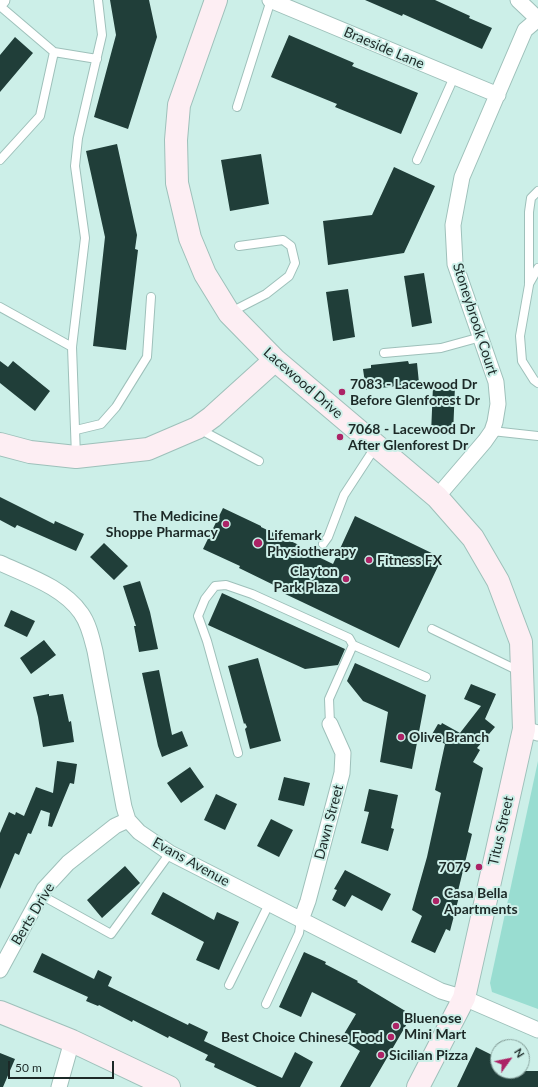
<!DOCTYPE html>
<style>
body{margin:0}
#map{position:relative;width:538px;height:1087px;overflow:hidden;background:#ccefe8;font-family:Lato,sans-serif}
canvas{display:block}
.north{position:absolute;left:490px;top:1039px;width:40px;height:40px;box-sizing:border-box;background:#ccefe8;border:1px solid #86a09b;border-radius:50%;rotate:57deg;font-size:11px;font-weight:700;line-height:16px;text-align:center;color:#1c2927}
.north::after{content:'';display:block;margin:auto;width:14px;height:18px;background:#ac2366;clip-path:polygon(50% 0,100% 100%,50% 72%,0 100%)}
.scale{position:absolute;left:8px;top:1061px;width:106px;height:18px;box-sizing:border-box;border:2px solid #1c2927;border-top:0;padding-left:5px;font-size:12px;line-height:14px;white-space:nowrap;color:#1c2927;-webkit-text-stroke:3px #ccefe8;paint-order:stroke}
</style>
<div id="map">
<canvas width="538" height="1087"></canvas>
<div class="north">N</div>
<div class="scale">50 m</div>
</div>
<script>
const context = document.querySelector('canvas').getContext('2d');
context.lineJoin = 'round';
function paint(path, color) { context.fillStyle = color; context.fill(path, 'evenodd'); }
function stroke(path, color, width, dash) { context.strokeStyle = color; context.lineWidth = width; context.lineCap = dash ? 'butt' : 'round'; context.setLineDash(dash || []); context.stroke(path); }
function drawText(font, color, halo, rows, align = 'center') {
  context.font = font + ' Lato,sans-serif'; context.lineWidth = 4; context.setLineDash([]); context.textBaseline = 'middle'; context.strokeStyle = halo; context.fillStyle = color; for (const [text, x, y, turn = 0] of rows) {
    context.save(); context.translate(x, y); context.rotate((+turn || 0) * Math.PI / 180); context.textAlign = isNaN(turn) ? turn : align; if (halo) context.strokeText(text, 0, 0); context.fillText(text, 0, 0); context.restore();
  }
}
paint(new Path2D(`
 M538 761V1009L492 992 490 983Z`), '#99ddd1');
paint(new Path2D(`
 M110 0H149L157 37 128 129 94 117 116 35Z
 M365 0H435L470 16 469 18 492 28 482 49 403 14 402 16Z
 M289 35 354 63 352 66 418 93 401 134 335 107 337 104 271 77Z
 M15 37 33 53 0 92V55Z
 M117 144 137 235 135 249 138 250 126 350 93 346 105 237 86 151Z
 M261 154 269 204 230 211 221 160Z
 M394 167 435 186 404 253 328 265 323 221 372 215Z
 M424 273 432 323 412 327 404 276Z
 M348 289 355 337 333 341 326 292Z
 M0 361 8 367 13 361 50 391 35 411 0 383Z
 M408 361 409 364 417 363 419 383 366 390 363 369 371 368V365Z
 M433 386H455L453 435 431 434Z
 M0 497 54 524 55 521 84 534 76 551 17 525 15 528 0 520Z
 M223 508 261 526V527L301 546 300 548 333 564 355 516 442 558 399 648 281 592 282 589 239 568 240 566 203 549Z
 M104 543 128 566 114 580 90 557Z
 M140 581 150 612 158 649 139 652 134 626H136L123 586Z
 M222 593 345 649 338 665 305 669 208 625Z
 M11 610 35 621 27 637 4 626Z
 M44 640 56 655 31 674 20 658Z
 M258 658 281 741 250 749 245 729 247 727 245 723 244 724 228 666Z
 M355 663 426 695 412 769 380 762 388 712 363 701 347 681Z
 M159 670 172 735 182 731 188 746 162 757 158 746 142 673Z
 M471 684 496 694 485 719 495 727 477 748 480 750 473 762 483 768 468 832 472 834 458 891 460 893 450 931 446 929 435 953 411 942 422 916 412 910 427 857 441 793 435 790 445 744 431 736 438 724 441 725 442 723 460 733 481 706 464 699Z
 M49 694V696L63 694 69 722 71 721 74 742 43 747 38 717 33 697Z
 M57 761 77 764 74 784 70 783 52 827 48 826 50 813 41 810 31 834 28 833 19 855 15 853 0 889V833L9 812 15 815 16 812 24 816 36 787 53 793Z
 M190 767 204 787 181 803 167 783Z
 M284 777 310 783 304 806 278 800Z
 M369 789 398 795 391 828 394 829 388 851 361 843 369 812 364 811Z
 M216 794 237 804 225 830 204 820Z
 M271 819 293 830 279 857 257 846Z
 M125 866 140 883 102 918 87 900Z
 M345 870 391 894 382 911 352 895 345 907 332 900 337 890 334 889Z
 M163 892 214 920 217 912 239 922 219 970 196 960 204 942 151 914Z
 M304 952 326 962 325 964 358 981 357 982 412 1015 370 1087H340L360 1051 341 1039 356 1014 312 992 301 1017 279 1007Z
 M42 953 94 979 98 970 112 977 108 986 188 1025 189 1023 208 1032 204 1041 282 1078 295 1052 313 1062 300 1087H257L214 1067 215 1064 205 1060 208 1055 169 1036 168 1038 133 1020 132 1022 99 1005 98 1006 86 1001 88 997 33 972Z
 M476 1047 498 1058V1071H538V1087H457Z
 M0 1053 15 1059 3 1087H0Z`), '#203e39');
const lane = new Path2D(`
 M0 6 54 52 40 116 0 160
 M54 52 97 59
 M237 107 271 0
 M417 160 454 77
 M538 191 531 198 529 212V285L520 336 522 361 534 380 538 383
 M529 284 538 268
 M0 307 72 347
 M231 312 266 294 289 276 295 263 291 246 283 240 239 246
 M384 353 441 348 481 337
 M199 429 259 461
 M76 430 101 424 116 407 147 357 151 297
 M492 431 538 436
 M76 456 72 347 85 238 75 166 78 138 102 35 98 0
 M323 544 328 537 344 495 376 446
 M432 629 521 672
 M353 645 426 677
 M238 753 207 641 198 616 205 599 215 586 226 585 252 594 349 638 353 645 329 699 330 724
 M41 895 111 934 170 853
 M229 985 269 904
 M266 1004 299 933 301 920`);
const street = new Path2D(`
 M270 0 498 95
 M0 2 2 0
 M437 497 485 441 492 431 495 422 498 404 496 382 455 264 453 225 462 177 525 30 538 19 518 0
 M0 563C28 576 63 587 81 613 89 624 92 639 95 651L124 807 128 820 139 832 170 853 441 991 464 998 538 1030
 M524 729 538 733
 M301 920 308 901 342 773 343 753 330 724
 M0 970 44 889 68 863 115 826 128 820
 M59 1087 72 1041`);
const secondary = new Path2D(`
 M216 0 179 105 176 140 177 183 190 238 205 274 229 313 275 360 437 497 473 538 498 581 521 642 524 729 464 998 418 1087
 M0 444 30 452 76 457 148 449 197 428 212 417 275 360
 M0 1012 72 1041 169 1087`);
stroke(lane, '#9ec0ba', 10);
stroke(street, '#9ec0ba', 17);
stroke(secondary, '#9ec0ba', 24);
stroke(lane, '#fff', 8);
stroke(street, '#fff', 15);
stroke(secondary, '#fdeef3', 22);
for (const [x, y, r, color] of [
 [342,392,4,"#ac2366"],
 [340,437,4,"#ac2366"],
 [226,524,4,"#ac2366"],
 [258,543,5,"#ac2366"],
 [369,560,4,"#ac2366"],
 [346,579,4,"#ac2366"],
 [401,737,4,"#ac2366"],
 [479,867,4,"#ac2366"],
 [436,901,4,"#ac2366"],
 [396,1026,4,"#ac2366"],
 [391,1037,4,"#ac2366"],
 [381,1055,4,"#ac2366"]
]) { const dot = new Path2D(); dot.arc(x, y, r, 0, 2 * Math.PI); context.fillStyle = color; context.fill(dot); stroke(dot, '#ccefe8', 1.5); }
drawText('14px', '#1c2927', '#ccefe8', [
 ["Braeside Lane",384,48,23],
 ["Stoneybrook Court",475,319,72],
 ["Lacewood Drive",303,383,41],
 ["Dawn Street",329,822,-75],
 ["Titus Street",501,831,-77],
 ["Evans Avenue",191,862,29],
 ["Berts Drive",33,914,-59]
]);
drawText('bold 14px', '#1c2927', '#ccefe8', [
 ["7083 - Lacewood Dr",350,384],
 ["Before Glenforest Dr",350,400],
 ["7068 - Lacewood Dr",348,429],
 ["After Glenforest Dr",348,445],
 ["The Medicine",218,516,"right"],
 ["Shoppe Pharmacy",218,532,"right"],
 ["Lifemark",267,535],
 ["Physiotherapy",267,551],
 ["Fitness FX",377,560],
 ["Clayton",338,571,"right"],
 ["Park Plaza",338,587,"right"],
 ["Olive Branch",409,737],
 ["7079",471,867,"right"],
 ["Casa Bella",444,893],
 ["Apartments",444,909],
 ["Bluenose",404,1018],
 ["Mini Mart",404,1034],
 ["Best Choice Chinese Food",383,1037,"right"],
 ["Sicilian Pizza",389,1055]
], 'left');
</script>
